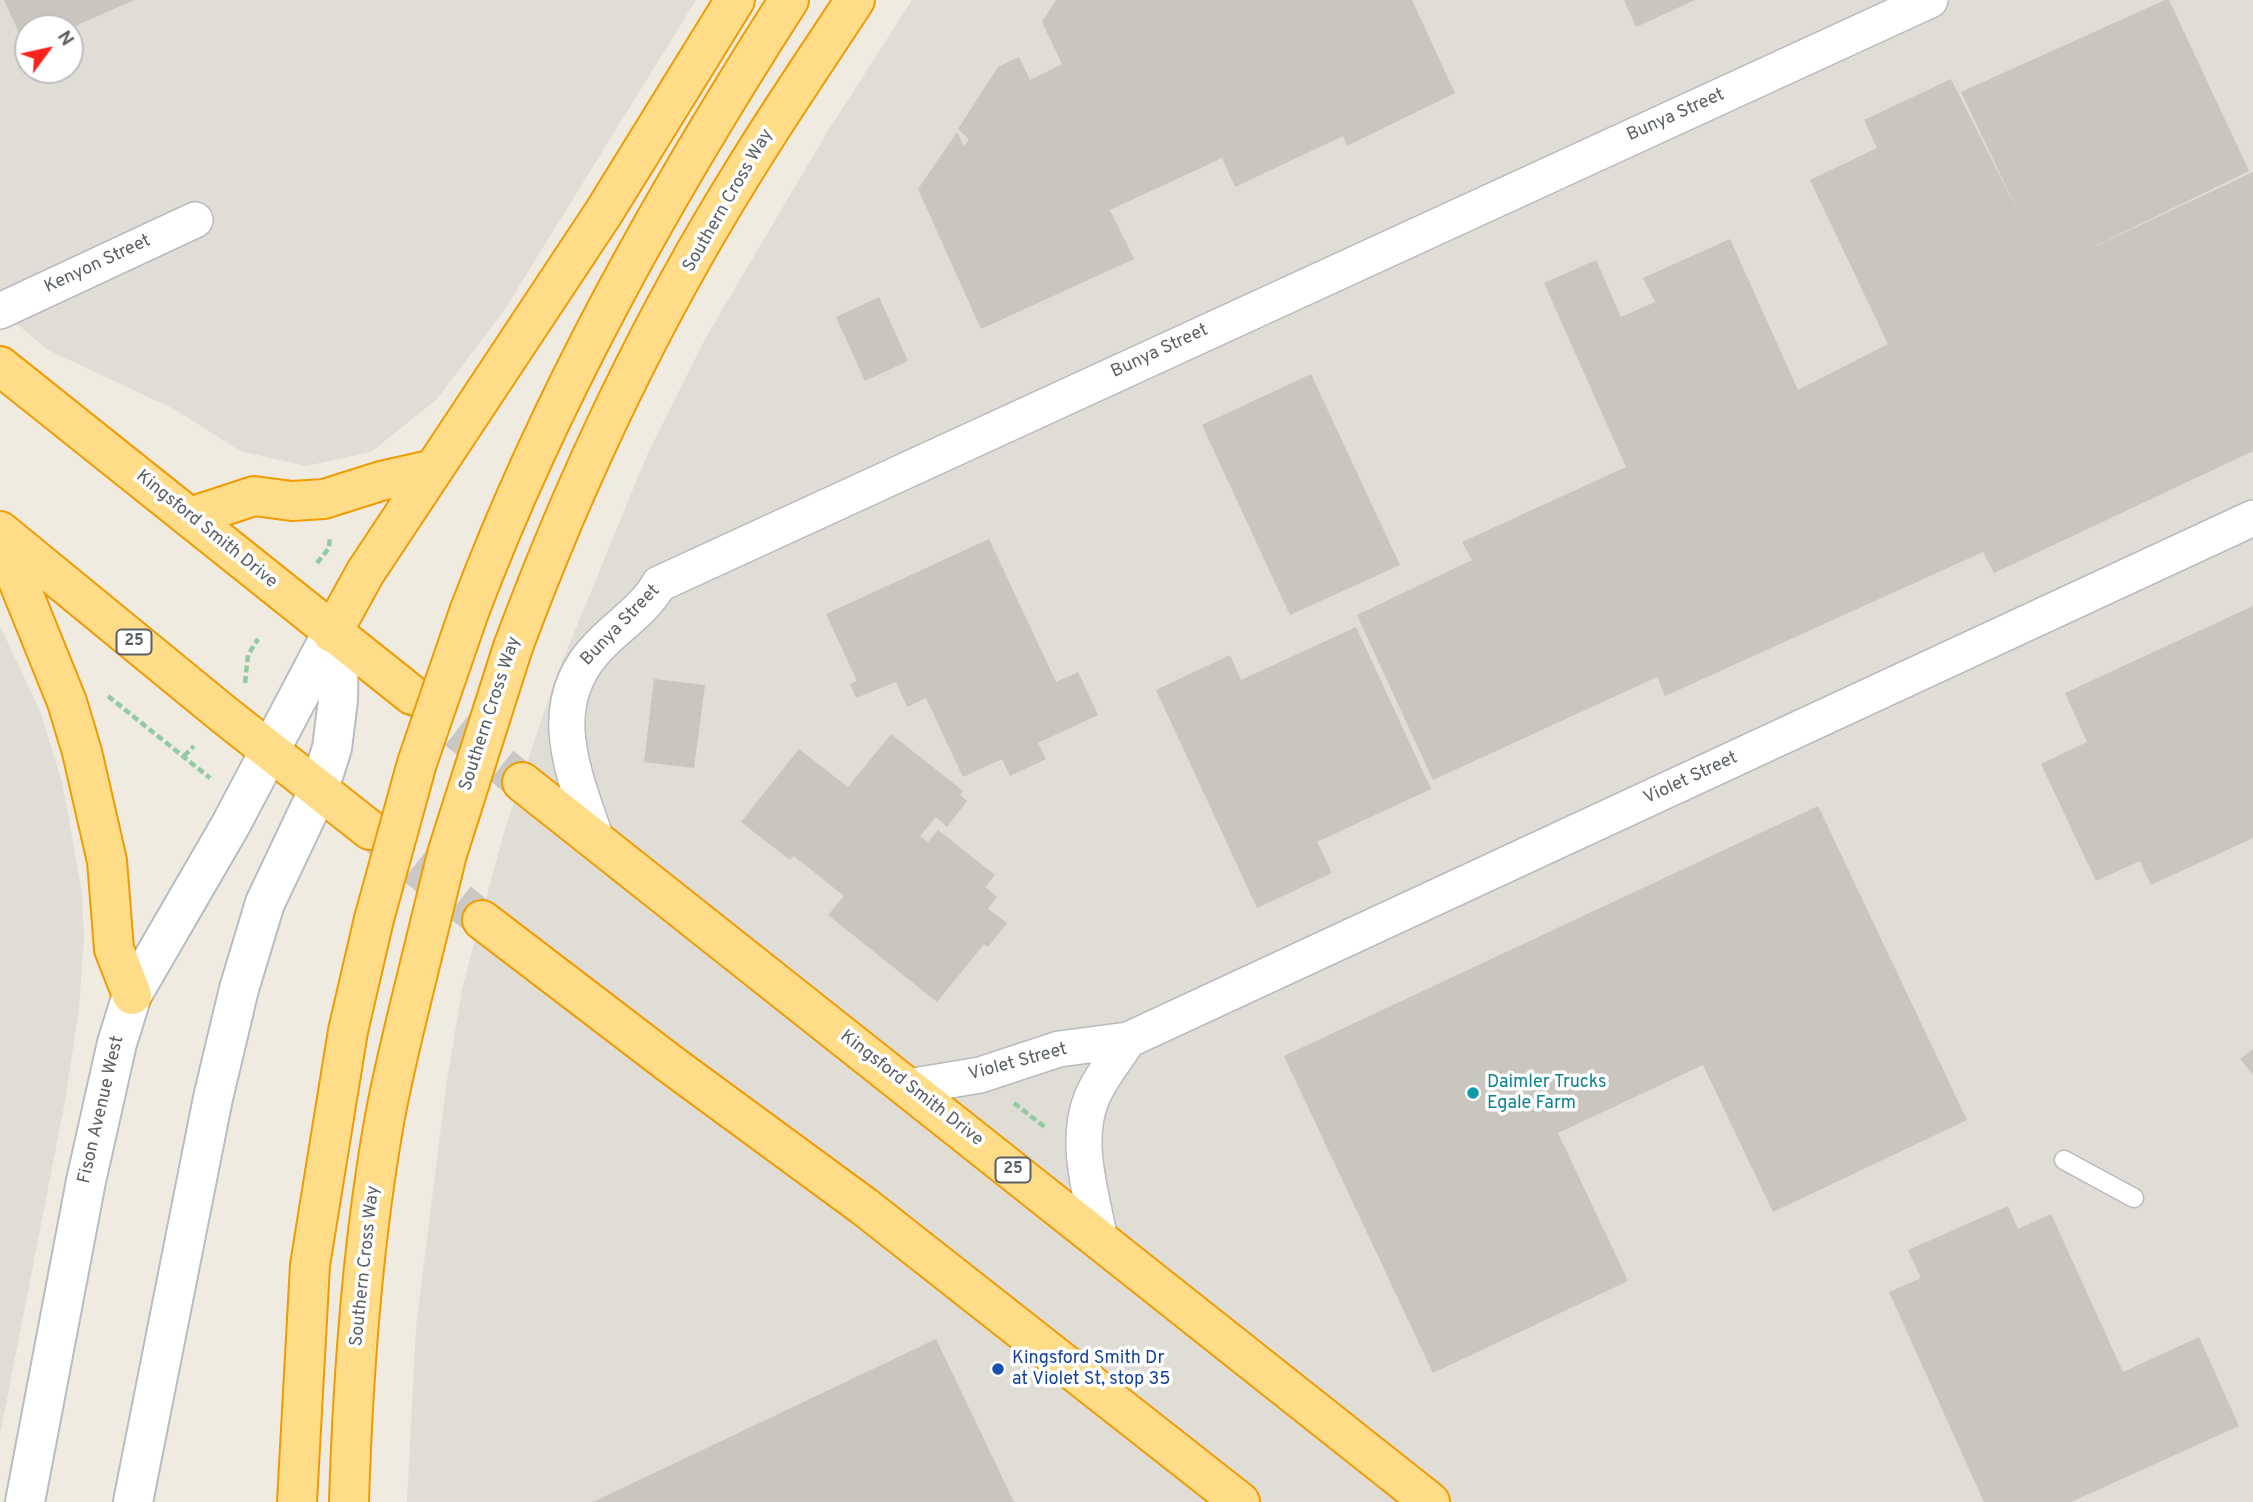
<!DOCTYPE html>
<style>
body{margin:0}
#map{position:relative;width:2253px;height:1502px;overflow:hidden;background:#efebe1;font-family:Overpass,sans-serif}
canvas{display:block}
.north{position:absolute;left:14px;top:14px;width:70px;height:70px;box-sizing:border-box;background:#fff;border:2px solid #bdbfc1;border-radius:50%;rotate:57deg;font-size:19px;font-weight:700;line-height:28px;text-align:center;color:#5a5f64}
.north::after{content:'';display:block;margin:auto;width:24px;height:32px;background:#fb231b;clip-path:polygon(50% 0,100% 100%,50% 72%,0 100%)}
</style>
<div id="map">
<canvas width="2253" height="1502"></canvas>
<div class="north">N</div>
</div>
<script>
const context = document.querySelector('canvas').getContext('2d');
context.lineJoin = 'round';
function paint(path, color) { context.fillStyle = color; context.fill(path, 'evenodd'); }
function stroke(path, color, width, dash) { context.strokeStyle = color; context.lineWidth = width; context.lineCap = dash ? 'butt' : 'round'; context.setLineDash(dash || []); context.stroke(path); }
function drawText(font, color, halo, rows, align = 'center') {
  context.font = font + ' Overpass,sans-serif'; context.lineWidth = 7; context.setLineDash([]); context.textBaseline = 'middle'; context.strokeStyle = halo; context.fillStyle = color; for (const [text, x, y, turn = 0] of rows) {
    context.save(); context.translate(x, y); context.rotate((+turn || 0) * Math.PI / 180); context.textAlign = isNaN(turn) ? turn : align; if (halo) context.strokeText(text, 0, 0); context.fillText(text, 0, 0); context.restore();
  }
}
paint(new Path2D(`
 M0 0H696L505 309 437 399 371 452 306 466 240 451 176 410 48 350 0 310ZM28 28H70V70H28Z
 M912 0H2253V1502H407L416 1327 446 1087 462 989 504 832 555 679 647 455 705 339 826 134Z
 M0 626 40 711 62 782 82 892 84 937 79 1009 65 1101 0 1435Z`), '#dfddd6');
paint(new Path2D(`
 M4 0H134L71 28H28L26 48Z
 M1056 0H1412L1455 93 1347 146 1343 136 1235 187 1222 158 1110 210 1134 259 981 329 918 189 957 132 964 146 969 139 958 129 998 67 1019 57 1030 80 1062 64 1042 22Z
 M1624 0H1695L1636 27Z
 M2165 0H2169L2249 171 2077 255 2253 172V451L1994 573 1983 552 1665 696 1657 677 1433 780 1357 615 1472 560 1462 542 1626 467 1544 283 1596 260 1621 317 1655 302 1643 278 1730 239 1798 390 1888 344 1810 180 1877 148 1864 120 1951 79 2020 216 1961 92Z
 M879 297 908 361 865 381 836 317Z
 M1311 374 1400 565 1290 615 1202 425Z
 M989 539 1056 682 1078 672 1098 715 1038 743 1046 759 1010 776 1002 759 963 777 926 698 907 707 896 682 856 698 850 684 857 681 826 614Z
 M2253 606V838L2151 885 2140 861 2096 881 2041 764 2087 742 2065 693Z
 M1356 627 1431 789 1317 842 1332 873 1257 908 1156 690 1230 655 1241 680Z
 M654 679 705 685 694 768 644 762Z
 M891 734 963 791 960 795 967 801 947 827 936 817 920 836 928 842 938 830 995 875 985 887 997 897 988 909 1007 923 988 947 984 944 937 1002 828 915 844 896 794 856 790 860 741 822 799 749 848 787Z
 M1818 806 1967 1120 1773 1212 1703 1065 1558 1133 1628 1281 1433 1373 1284 1056Z
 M2253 1049V1075L2240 1059Z
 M2008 1206 2018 1229 2051 1214 2123 1372 2199 1337 2239 1426 2071 1502H1984L1889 1292 1921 1278 1908 1250Z
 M936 1339 1014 1502H593Z`), '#cac5be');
stroke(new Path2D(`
 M412 695 522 782
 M370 830 482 920`), '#cac8c2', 38, [38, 19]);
const lane = new Path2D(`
 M2064 1160 2134 1198`);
const street = new Path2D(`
 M0 311 195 220
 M596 839C573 772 542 703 600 645 619 625 645 609 659 584L1930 0
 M908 1087 980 1075 1059 1049 1128 1040 2253 518
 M1100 1240C1092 1197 1074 1143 1091 1100 1099 1079 1116 1059 1128 1040`);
const secondary = new Path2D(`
 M25 1502 86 1181 117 1043 132 995 230 826 332 633
 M133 1502 213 1098 239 989 265 903 319 789 332 748 338 700 339 638`);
const highway = new Path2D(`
 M0 366 412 695
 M190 517 254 496 292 501 324 499 381 481 434 469
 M0 531 222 713 370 830
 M0 536 67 702 82 752 107 861 114 949 132 995
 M469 612C551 395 664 195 789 0
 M332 633 365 573 604 212 735 0
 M513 647C574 483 650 322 742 174 778 115 817 58 855 0
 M522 782 1430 1502
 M482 920 673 1066 865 1207 1240 1502
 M297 1502 310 1265 348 1031 374 919
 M349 1502C353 1373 362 1244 385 1117 395 1063 409 1010 422 956`);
stroke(lane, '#b7babf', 21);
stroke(street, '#b7babf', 38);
stroke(secondary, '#b7bcc2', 42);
stroke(highway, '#f09b00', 42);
stroke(new Path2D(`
 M317 563 329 548 330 536
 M245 683 248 655 258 639
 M108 696 210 778
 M184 756 194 746
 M1014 1103 1046 1128`), '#93caa0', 4.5, [7, 3.5]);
stroke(lane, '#fff', 18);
stroke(street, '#fff', 35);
stroke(secondary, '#fff', 38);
stroke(highway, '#ffdc88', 38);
const highwayBridge = new Path2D(`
 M374 919 417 763 469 612
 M422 956 447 854 513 647`);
stroke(highwayBridge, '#f09b00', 42, []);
stroke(highwayBridge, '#ffdc88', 38);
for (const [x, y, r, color] of [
 [1473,1093,7,"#0f9aa8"],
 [998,1369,7,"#1a4fb4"]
]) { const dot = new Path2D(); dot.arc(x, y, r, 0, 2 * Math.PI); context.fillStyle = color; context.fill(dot); stroke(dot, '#fff', 2.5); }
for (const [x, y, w] of [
 [134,642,35],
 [1013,1170,35]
]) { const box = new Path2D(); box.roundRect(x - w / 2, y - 12.5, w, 25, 5); context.fillStyle = '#fff'; context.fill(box); stroke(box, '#5a5f64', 2); }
drawText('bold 16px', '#5a5f64', null, [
 ["25",134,642],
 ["25",1013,1170]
]);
drawText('18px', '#5a5f64', '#fff', [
 ["Bunya Street",1676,116,-24],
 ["Southern Cross Way",729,201,-60],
 ["Kenyon Street",98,265,-25],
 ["Bunya Street",1160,352,-25],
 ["Kingsford Smith Drive",206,530,39],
 ["Bunya Street",621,626,-46],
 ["Southern Cross Way",491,714,-72],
 ["Violet Street",1691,779,-25],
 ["Violet Street",1018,1063,-15],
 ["Kingsford Smith Drive",911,1089,38],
 ["Fison Avenue West",102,1110,-77],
 ["Southern Cross Way",366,1266,-84]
]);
drawText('18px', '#0d838f', '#fff', [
 ["Daimler Trucks",1487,1083],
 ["Egale Farm",1487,1104]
], 'left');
drawText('18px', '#164399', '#fff', [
 ["Kingsford Smith Dr",1012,1359],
 ["at Violet St, stop 35",1012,1380]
], 'left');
</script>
